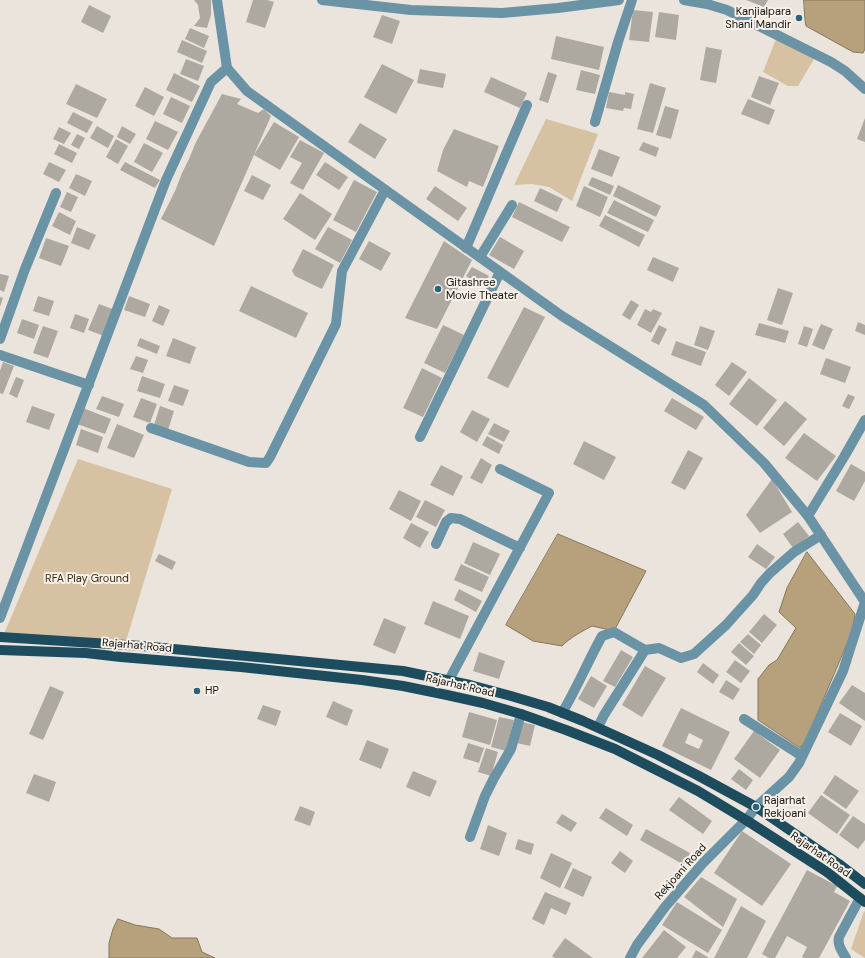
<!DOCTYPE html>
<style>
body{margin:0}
canvas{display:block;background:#eae4dc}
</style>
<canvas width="865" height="958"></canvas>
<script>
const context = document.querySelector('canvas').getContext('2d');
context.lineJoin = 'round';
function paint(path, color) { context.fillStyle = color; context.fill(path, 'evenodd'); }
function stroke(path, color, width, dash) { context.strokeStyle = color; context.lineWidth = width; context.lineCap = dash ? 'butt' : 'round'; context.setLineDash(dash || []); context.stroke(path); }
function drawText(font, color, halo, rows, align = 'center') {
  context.font = font + ' "DM Sans",sans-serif'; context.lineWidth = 4; context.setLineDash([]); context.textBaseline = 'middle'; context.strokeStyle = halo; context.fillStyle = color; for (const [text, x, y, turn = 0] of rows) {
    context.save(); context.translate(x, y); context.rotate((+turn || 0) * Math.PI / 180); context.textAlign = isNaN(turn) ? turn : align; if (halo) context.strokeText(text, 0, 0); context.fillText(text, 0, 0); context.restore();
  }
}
paint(new Path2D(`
 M778 34 817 54 798 86H788L763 72Z
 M546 119 598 134 572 201 549 187 532 184 514 185Z
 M78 459 172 489 126 641 4 634Z
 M864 911 865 912V958L851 949Z`), '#d6c2a2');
const water = new Path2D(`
 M804 0H865V49L863 53 853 52 806 26 805 20Z
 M558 534 646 571 614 631 592 626C581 632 571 637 562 646L533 641 506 625Z
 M807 552 855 614 852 632 806 740 800 748 758 720V679L769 665 777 660 796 628 779 612 787 588Z
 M118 919 135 925 159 929 172 938H197L202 952 215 958H109V943L113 929Z`);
paint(water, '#b7a17d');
stroke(water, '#86765c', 1);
paint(new Path2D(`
 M194 0H211V15L207 28 194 26 200 18 198 5Z
 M253 0H267L274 2 265 28 246 22Z
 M746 0H768L764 7Z
 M89 5 111 16 103 33 81 22Z
 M633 10 653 12 649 42 629 40Z
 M659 12 679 15 676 40 655 37Z
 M382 15 400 21 392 44 373 37Z
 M190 28 209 36 204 48 185 39Z
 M556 36 604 47 599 70 551 59Z
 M182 40 207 51 202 63 177 52Z
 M706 47 722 50 716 83 700 80Z
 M186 59 204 66 198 81 180 74Z
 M382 64 414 80 396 114 364 97Z
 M420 69 446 74 443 88 417 83Z
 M581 70 600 75 595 94 576 90Z
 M548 72 557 75 548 103 539 100Z
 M174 73 200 86 192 102 166 90Z
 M759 76 779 83 770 105 751 97Z
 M491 77 527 93 520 108 484 92Z
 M650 83 666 88 653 133 637 129Z
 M76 84 107 99 97 118 66 104Z
 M145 87 164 97 154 116 135 106Z
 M609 92 625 95V92L634 94 631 109 624 108 623 111 606 108Z
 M222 94 241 99 237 104 258 113 264 109 271 116 214 246 161 219 175 191 182 173 189 159 196 142Z
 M171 97 190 106 182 123 163 114Z
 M748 99 775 110 769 125 741 114Z
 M665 106 679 110 671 139 656 135Z
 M73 112 93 122 87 133 67 123Z
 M865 118V142L857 139Z
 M155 121 178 132 168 150 146 139Z
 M274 122 299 137 280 170 254 155Z
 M360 123 387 139 375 159 348 142Z
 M97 126 114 136 108 148 90 138Z
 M122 126 136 134 130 144 117 137Z
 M59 127 71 133 64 144 53 139Z
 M454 129 499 146 483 187 469 181 467 187 437 171 443 150Z
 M77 134 85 138 79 149 71 145Z
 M116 139 128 146 118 164 106 157Z
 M300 140 324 153 303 190 290 183 302 163 290 157Z
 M643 142 659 148 656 157 639 150Z
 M144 143 163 153 152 172 134 162Z
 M59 144 77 153 72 163 54 154Z
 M599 149 620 157 612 177 591 169Z
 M49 162 66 170 59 182 43 174Z
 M125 162 160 180 155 188 120 170Z
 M325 162 348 177 339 190 316 175Z
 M76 174 92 181 85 196 69 188Z
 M252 175 271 185 263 200 244 191Z
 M592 177 614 186 610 195 588 185Z
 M354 180 377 192 356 232 333 220Z
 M618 185 661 206 656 217 613 196Z
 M435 186 467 208 458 221 426 199Z
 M584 186 608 197 600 217 576 206Z
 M540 188 563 199 557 212 534 201Z
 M67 192 78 197 71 212 60 207Z
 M300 193 332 214 315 240 283 219Z
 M614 200 654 220 648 232 607 213Z
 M519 202 570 227 562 242 512 217Z
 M59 212 76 221 70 235 52 226Z
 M605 215 645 235 639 247 599 226Z
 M77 227 96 235 89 250 71 243Z
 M328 227 352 240 340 263 315 249Z
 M500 237 524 251 514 269 489 255Z
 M46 238 69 246 61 266 39 258Z
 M369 241 391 253 381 271 359 259Z
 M444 241 472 260 437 329 405 318Z
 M303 249 334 265 322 289 295 276 292 271Z
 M653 257 679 268 673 282 647 270Z
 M472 267 489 276 481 287 466 276Z
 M0 274 9 276 4 292 0 290Z
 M251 286 308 313 296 338 239 311Z
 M778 288 793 293 782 325 767 320Z
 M38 296 54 301 49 316 33 311Z
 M129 296 150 304 145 317 124 310Z
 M0 297 3 298 0 307Z
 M631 300 639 305 630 320 622 315Z
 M99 304 115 310 104 336 88 330Z
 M159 305 170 310 163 326 152 321Z
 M524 307 545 317 508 388 487 378Z
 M645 309 651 312 653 309 662 313 651 333 637 325Z
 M75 314 89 319 84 333 70 328Z
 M22 319 39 325 34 339 17 333Z
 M858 322 865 325V335L855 331Z
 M759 323 789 331 785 343 755 335Z
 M821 324 833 329 824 350 812 345Z
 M443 325 464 335 445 373 424 363Z
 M659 325 667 329 659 345 651 341Z
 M43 326 58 331 48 358 33 353Z
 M700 326 715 331 708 350 694 345Z
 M804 326 813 329 807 347 798 344Z
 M140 338 160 346 157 354 137 346Z
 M173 338 196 347 190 364 166 356Z
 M676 341 706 352 701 366 671 355Z
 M136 356 148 360 143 373 130 369Z
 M826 358 851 367 845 383 820 374Z
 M3 362 14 366 3 394 0 393V371Z
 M732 362 747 372 729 396 715 385Z
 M422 368 442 378 423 417 403 408Z
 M142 376 165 384 160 398 137 391Z
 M16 377 24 380 17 398 9 394Z
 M749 378 777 400 757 426 729 404Z
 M174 385 189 390 183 406 168 401Z
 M848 394 855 397 849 409 842 406Z
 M102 396 124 404 119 417 96 409Z
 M141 398 157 404 150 423 133 417Z
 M672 398 704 417 696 430 664 411Z
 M785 401 807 419 784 446 763 428Z
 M32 406 55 414 49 430 26 422Z
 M160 406 174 411 168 430 154 425Z
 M83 408 111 419 105 434 77 424Z
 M472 410 490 419 477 442 460 432Z
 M494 423 510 431 504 442 488 434Z
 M117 424 144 435 134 458 107 448Z
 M81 429 103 437 98 453 76 445Z
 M804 433 836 456 817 481 785 458Z
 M487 436 503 445 499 454 482 445Z
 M584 441 616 457 604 480 573 464Z
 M688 450 703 458 685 490 671 483Z
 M481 458 492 465 482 484 470 478Z
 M851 464 865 472V481L854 501 836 491Z
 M441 465 463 476 453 496 430 485Z
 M772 479 792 512 760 533 746 515Z
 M399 490 421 501 411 521 389 509Z
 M425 500 445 510 436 527 416 517Z
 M798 522 809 536 793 548 783 534Z
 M411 523 429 532 420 548 403 538Z
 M473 542 500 554 490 575 464 563Z
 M757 544 775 557 766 569 748 557Z
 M159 554 176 562 172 570 155 561Z
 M461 564 489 577 482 592 454 580Z
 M459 589 482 601 476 612 454 600Z
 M433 601 469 616 460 639 424 624Z
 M764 614 777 625 762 643 749 632Z
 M384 618 406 627 395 654 373 645Z
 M748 634 761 645 754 654 740 642Z
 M739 643 754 656 746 665 731 652Z
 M621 650 633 657 615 687 603 681Z
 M479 652 505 661 499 679 473 671Z
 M735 660 750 671 741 683 726 672Z
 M703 663 719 675 713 684 697 672Z
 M645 666 666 678 642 717 622 705Z
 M591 676 607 686 594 708 578 699Z
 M726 680 740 689 733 700 719 692Z
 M852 685 865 693V721L839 703Z
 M50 686 64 692 43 740 29 734Z
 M333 701 353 710 347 726 326 717Z
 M263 705 281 711 276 726 257 719Z
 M681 708 730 732 711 770 662 746ZM689 733 703 740 699 749 685 743Z
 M469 712 497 720 490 745 462 737Z
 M840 713 862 726 851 746 828 732Z
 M499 717 514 720 506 751 491 747Z
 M522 722 535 725 530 746 517 743Z
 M754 731 780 750 760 778 734 759Z
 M367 740 389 749 381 769 359 760Z
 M468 743 484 748 479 763 463 758Z
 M486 748 498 752 491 776 478 772Z
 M739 769 753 780 746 790 731 779Z
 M413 771 437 781 430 797 406 787Z
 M34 774 56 782 49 802 26 793Z
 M835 775 859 791 846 809 823 793Z
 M821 795 850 815 837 834 808 813Z
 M679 797 712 821 703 834 669 810Z
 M300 806 315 812 310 826 294 820Z
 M606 808 633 825 627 836 599 818Z
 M562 814 577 823 571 832 556 823Z
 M853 816 865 824V840L858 849 839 835Z
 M488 825 507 833 499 856 480 849Z
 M646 829 690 853 684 865 640 840Z
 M742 831 791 864 762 906 714 873Z
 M518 839 534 844 531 855 515 849Z
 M620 851 633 861 625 873 611 863Z
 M551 853 572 863 560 888 540 878Z
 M573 868 592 877 583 897 564 888Z
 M807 870 837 886 834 892 850 901 819 958H804L802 957 807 947 787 936 775 958H769L762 954Z
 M701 877 737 899 723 927 684 897Z
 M545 892 571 903 566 915 551 908 544 925 532 919Z
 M677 902 722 930 708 953 662 925Z
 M741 906 766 921 747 958H714Z
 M664 930 686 947 677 958H642Z
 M565 938 593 958H555L552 956Z
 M696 950 709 958H692Z`), '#ada8a0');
stroke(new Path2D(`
 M322 0 411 10 502 13 558 8 619 0
 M684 0 707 4 727 10 831 62 845 71 865 89
 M595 122 618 42 632 0
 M466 248 527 105
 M480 257 512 205
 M0 339 25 269 56 193
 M0 355 89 385
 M151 428 249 462 266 463 270 457 336 324 342 271 385 190
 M420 437 500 272
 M808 516 844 457 865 420
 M436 544 446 522 451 518 460 519 520 548
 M0 618 166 180 211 82 227 68
 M449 680 549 493 500 469
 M562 713C577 688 588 661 602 636L614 632 645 650
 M744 719 802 756
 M598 727 604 715 645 650 659 648 681 658 694 654 726 625 753 595 761 583 770 573 794 552 821 535
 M470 837 485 796 494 778 511 749 521 714
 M846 958C842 951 837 945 839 937L860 898`), '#6a93a5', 10);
stroke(new Path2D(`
 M217 0 227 68 247 91 562 316 704 405 764 463 808 516 865 602
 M630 958 637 945 665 907 703 863 746 820 756 807 789 777 799 763 843 671 865 602`), '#6a93a5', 10);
stroke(new Path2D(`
 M0 637 142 646 403 671 470 685 511 696 548 707 583 721 658 755 697 775 756 807 839 864 865 884
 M0 650 86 653 121 657 241 667 362 680 403 686 447 695 483 703 521 714 566 730 615 749 698 791 746 820 827 872 865 902`), '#1c4c5e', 10);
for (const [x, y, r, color] of [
 [799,18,4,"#27647b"],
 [438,289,4,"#27647b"],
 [197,691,4,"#27647b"],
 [756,807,4,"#27647b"]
]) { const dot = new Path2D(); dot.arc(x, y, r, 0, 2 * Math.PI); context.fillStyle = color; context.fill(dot); stroke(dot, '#f7f1e9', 1.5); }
drawText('11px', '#14120f', '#f7f1e9', [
 ["Kanjialpara",791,12,"right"],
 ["Shani Mandir",791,25,"right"],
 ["Gitashree",446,283],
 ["Movie Theater",446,296],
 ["HP",205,691],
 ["Rajarhat",764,801],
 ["Rekjoani",764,814]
], 'left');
drawText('11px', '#3b2a0b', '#f7f1e9', [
 ["RFA Play Ground",87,579]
]);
drawText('11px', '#14120f', '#f7f1e9', [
 ["Rajarhat Road",137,646,5],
 ["Rajarhat Road",460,686,13],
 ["Rajarhat Road",820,855,35],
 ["Rekjoani Road",681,872,-48]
]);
</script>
